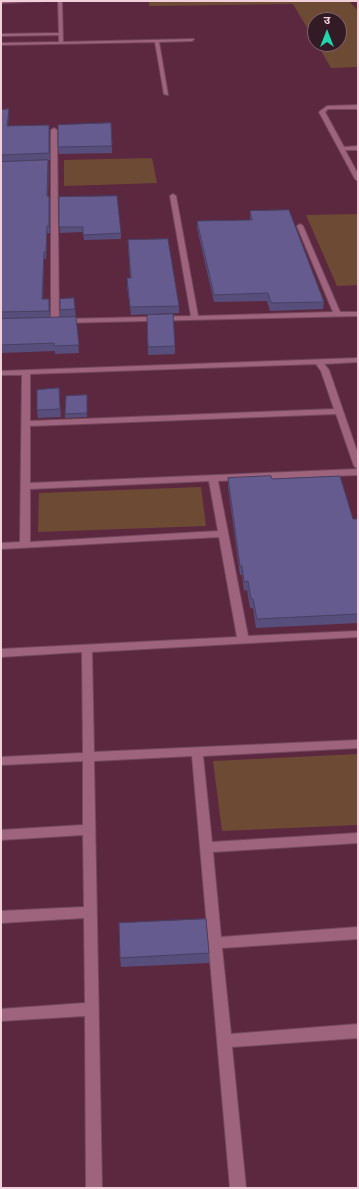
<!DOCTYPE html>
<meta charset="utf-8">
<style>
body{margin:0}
#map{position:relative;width:359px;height:1189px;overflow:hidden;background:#5c2840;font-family:"Work Sans","Noto Sans Devanagari",sans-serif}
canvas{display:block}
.frame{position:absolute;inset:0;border:2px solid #f1d0dc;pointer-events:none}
.north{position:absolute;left:307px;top:12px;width:40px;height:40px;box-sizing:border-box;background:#321b25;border:1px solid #7e636e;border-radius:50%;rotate:0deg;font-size:11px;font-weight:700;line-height:16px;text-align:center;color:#f1d0dc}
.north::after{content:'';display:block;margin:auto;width:14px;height:18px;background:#22d5af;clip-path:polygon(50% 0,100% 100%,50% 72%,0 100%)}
</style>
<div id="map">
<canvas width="359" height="1189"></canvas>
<div class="frame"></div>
<div class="north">उ</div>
</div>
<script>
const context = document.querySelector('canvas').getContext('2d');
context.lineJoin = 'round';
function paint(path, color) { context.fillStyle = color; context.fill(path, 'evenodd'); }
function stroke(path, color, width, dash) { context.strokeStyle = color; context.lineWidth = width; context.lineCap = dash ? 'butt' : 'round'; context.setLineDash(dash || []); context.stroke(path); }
paint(new Path2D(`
 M149 1H349L358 11V67L331 68 317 44H339V20H315V41L293 4 149 6Z
 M152 158 157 183 64 186V160Z
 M357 214 358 285 337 286 306 215Z
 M201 487 206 526 38 532 39 493Z
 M358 754V825L222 831 213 761Z`), '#6d4a34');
const minor = new Path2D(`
 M1 1H47L1 3Z
 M58 1H62L63 42 194 39 192 41 159 42 168 95 164 94 155 42 1 45V43L59 42V35L1 36V34L59 33Z
 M358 105V109H328L325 112 344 147 358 146V150H345L358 174V181L355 179 319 112 327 106Z
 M54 128 57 130 59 322 55 324 51 322V130Z
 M173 194 176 196 198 316 333 312 297 226 300 224 303 226 340 312H358V316L60 323V319H63L191 316 170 196Z
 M358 358V362L324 364 329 370 358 454V469L354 466 336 414 30 426V483L358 469V475L218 481 248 636 358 631V637L92 652 94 752 358 740V748L203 756 212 842 358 833V843L213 852 221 937 358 927V939L222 948 231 1034 358 1024V1038L232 1047 246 1188H230L192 756 94 761 102 1188H86L85 1016 1 1021V1009L85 1003 84 918 1 923V911L84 907 83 835 1 840V830L83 825V761L1 765V757L83 753 82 652 1 657V649L237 637 219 537 1 549V543L20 542 22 375H1V371ZM316 364 321 371 334 409 30 421V374ZM209 481 218 531 30 542V489Z`);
stroke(minor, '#74485d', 2);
paint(minor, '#9f647d');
paint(new Path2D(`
 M9 109V115L8 126 49 125 50 160 1 162V110Z
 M111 123 112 153 59 154 58 147Z
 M1 162 49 167 48 196H49L50 203V233H47L46 259H44L43 299H49L50 318 60 317V310L75 309 79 353 55 354V351L1 353Z
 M59 197 121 233V239L84 240 83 232 60 233Z
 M250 211 324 302 323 309 270 311 267 301 214 302 197 228V221L250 220Z
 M128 247 179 306V313L131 315 127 286V278H130Z
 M147 315 175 346V354L148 355Z
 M59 388 61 417 38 418 37 410Z
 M87 400V417L65 418V414Z
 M228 478 272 479 353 519H358V623L256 628 253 608H250L247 590 244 591 242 575H240L228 487Z
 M209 953V963L121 967 120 958Z`), '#584e7b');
paint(new Path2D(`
 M9 109V115L7 133V126Z
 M48 160 49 167 47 203V196Z
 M49 196 50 203V233L49 226Z
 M44 252V259L43 307 42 299Z`), '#474064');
const building = new Path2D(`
 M9 109 7 126 49 125V153L1 155V110Z
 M111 123 112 146 58 147V125Z
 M48 160 47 196H49V226H47L46 252H44L42 299H49V311L1 312V162Z
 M117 196 121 233 83 235V227H59V197Z
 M289 210 324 302 271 303 268 293 214 295 197 221 252 220 250 211Z
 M168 239 179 306 130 307 127 278H131L128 240Z
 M74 298 75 309 60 310V299Z
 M173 314 175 346 148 347 147 315Z
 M76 317 79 345 54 346V343L1 345V319Z
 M59 388 60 409 37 410V390Z
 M87 395V413L65 414 66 396Z
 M271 476 272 479 340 476 353 519H358V614L257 619 253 599H251L248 581 244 582 242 566H240L228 478Z
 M206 919 209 953 120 958 119 923Z`);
paint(building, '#665b8f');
stroke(building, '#474064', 1);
</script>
